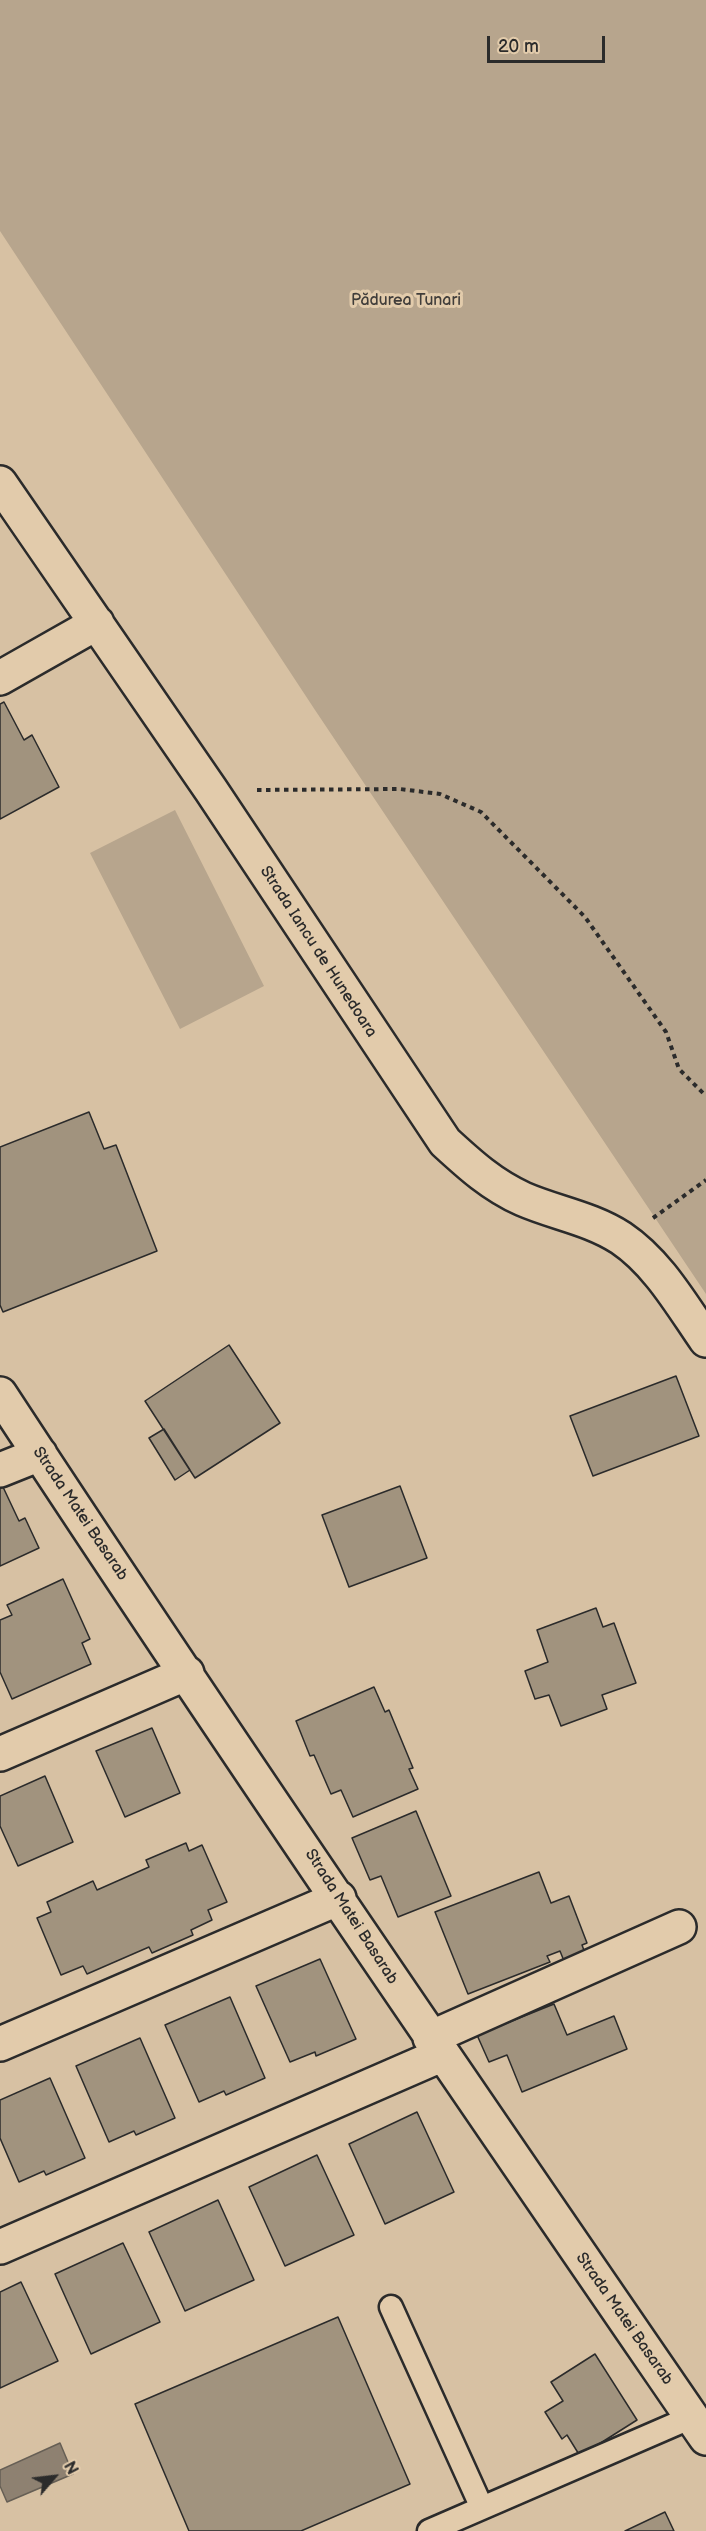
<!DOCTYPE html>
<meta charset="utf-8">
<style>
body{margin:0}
#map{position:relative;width:706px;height:2531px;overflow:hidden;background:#d7c1a3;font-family:"Balsamiq Sans",sans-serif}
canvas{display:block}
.north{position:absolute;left:24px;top:2447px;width:60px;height:60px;-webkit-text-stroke:4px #e2cbab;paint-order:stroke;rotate:62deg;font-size:16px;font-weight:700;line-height:24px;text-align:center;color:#2b2b2b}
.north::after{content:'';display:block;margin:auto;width:21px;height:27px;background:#2b2b2b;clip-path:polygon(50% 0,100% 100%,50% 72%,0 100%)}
.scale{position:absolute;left:487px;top:36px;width:118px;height:27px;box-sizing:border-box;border:3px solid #2b2b2b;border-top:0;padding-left:8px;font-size:18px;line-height:21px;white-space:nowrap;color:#2b2b2b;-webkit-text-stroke:4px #e2cbab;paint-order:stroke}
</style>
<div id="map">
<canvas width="706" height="2531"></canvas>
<div class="north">N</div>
<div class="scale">20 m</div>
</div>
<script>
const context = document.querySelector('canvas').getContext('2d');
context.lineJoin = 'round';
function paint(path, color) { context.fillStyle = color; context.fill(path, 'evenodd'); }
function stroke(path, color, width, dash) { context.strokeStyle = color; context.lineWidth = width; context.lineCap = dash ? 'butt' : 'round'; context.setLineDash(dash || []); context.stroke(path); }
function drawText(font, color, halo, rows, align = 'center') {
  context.font = font + ' "Balsamiq Sans",sans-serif'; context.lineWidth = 6; context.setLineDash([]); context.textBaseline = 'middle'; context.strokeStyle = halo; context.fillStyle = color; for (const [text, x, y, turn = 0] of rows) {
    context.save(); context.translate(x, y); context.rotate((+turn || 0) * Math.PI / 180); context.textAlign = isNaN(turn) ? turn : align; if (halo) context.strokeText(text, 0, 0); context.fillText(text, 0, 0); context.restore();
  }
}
paint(new Path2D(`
 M0 0H706V1294L315 710 0 231Z
 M175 810 264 986 180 1029 90 853Z`), '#b7a58d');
const water = new Path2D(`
 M60 2443 73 2474 7 2502 0 2486V2470Z`);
paint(water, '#8e8171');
stroke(water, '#665f55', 1.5);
const building = new Path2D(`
 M4 702 24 740 32 735 59 787 0 819V704Z
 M89 1112 104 1149 116 1145 157 1251 3 1312 0 1305V1147Z
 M229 1345 280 1423 195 1478 145 1401Z
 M676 1376 699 1436 593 1476 570 1416Z
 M164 1429 190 1470 175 1480 149 1438Z
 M400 1486 427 1558 349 1587 322 1515Z
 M3 1487 19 1521 25 1518 39 1548 0 1566V1488Z
 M63 1579 90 1639 82 1643 91 1664 12 1699 0 1672V1620L12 1615 7 1605Z
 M596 1608 603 1627 614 1623 636 1683 602 1695 607 1709 561 1726 549 1695 535 1699 525 1671 548 1662 537 1630Z
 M374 1687 385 1712 389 1710 413 1768 409 1769 418 1789 353 1817 341 1790 331 1794 314 1755 310 1756 296 1721Z
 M152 1728 180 1793 125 1817 96 1751Z
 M45 1776 73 1842 18 1866 0 1826V1796Z
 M416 1811 451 1896 398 1917 381 1876 370 1880 352 1838Z
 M186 1843 189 1851 202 1845 227 1902 208 1910 212 1920 191 1930 193 1935 152 1953 149 1947 87 1974 83 1966 61 1975 37 1918 51 1912 47 1902 93 1881 97 1890 149 1867 146 1860Z
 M539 1872 551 1903 569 1896 587 1943 582 1945 585 1953 564 1961 560 1951 547 1956 550 1962 468 1994 435 1912Z
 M320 1959 356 2039 316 2056 315 2052 290 2062 256 1986Z
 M230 1997 265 2078 226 2095 224 2091 199 2102 165 2025Z
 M554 2004 567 2035 614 2016 627 2049 522 2092 507 2055 489 2062 477 2035Z
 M140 2038 175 2118 136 2135 134 2131 109 2142 76 2066Z
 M50 2078 85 2158 46 2175 44 2171 19 2182 0 2138V2100Z
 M417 2112 454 2192 385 2224 349 2144Z
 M317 2155 354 2235 285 2266 249 2187Z
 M218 2200 254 2280 185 2311 149 2232Z
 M123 2243 160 2322 91 2354 55 2274Z
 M21 2282 58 2361 0 2388V2292Z
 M338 2317 410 2484 301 2531H189L135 2404Z
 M595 2354 637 2420 580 2456 567 2435 562 2439 545 2412 563 2401 551 2382Z
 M665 2512 674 2531H625Z`);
paint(building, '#a1937e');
stroke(building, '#2b2b2b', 1.5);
const lane = new Path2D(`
 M391 2307 482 2508
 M429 2531 692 2417`);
const street = new Path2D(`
 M0 483 211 790 445 1142C470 1165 492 1185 523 1199 555 1213 590 1218 621 1238 658 1263 681 1304 706 1340
 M0 678 97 623
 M0 1394C230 1745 468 2091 706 2438
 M0 1470 40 1454
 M0 1754 187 1673
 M430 2038 679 1927
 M0 2044 339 1898
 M0 2247 441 2055`);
stroke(lane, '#2b2b2b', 27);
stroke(street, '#2b2b2b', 38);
stroke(new Path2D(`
 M257 790 400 789 440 794 481 812 585 917 666 1032 679 1069 706 1096
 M653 1218 706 1180`), '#2b2b2b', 4, [4.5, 4.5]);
stroke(lane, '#e2cbab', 22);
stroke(street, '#e2cbab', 33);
drawText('16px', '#403d3a', '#e2cbab', [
 ["Pădurea Tunari",406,301]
]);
drawText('16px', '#2b2b2b', '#e2cbab', [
 ["Strada Iancu de Hunedoara",318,952,57],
 ["Strada Matei Basarab",80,1514,56],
 ["Strada Matei Basarab",351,1917,57],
 ["Strada Matei Basarab",624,2319,55]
]);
</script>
